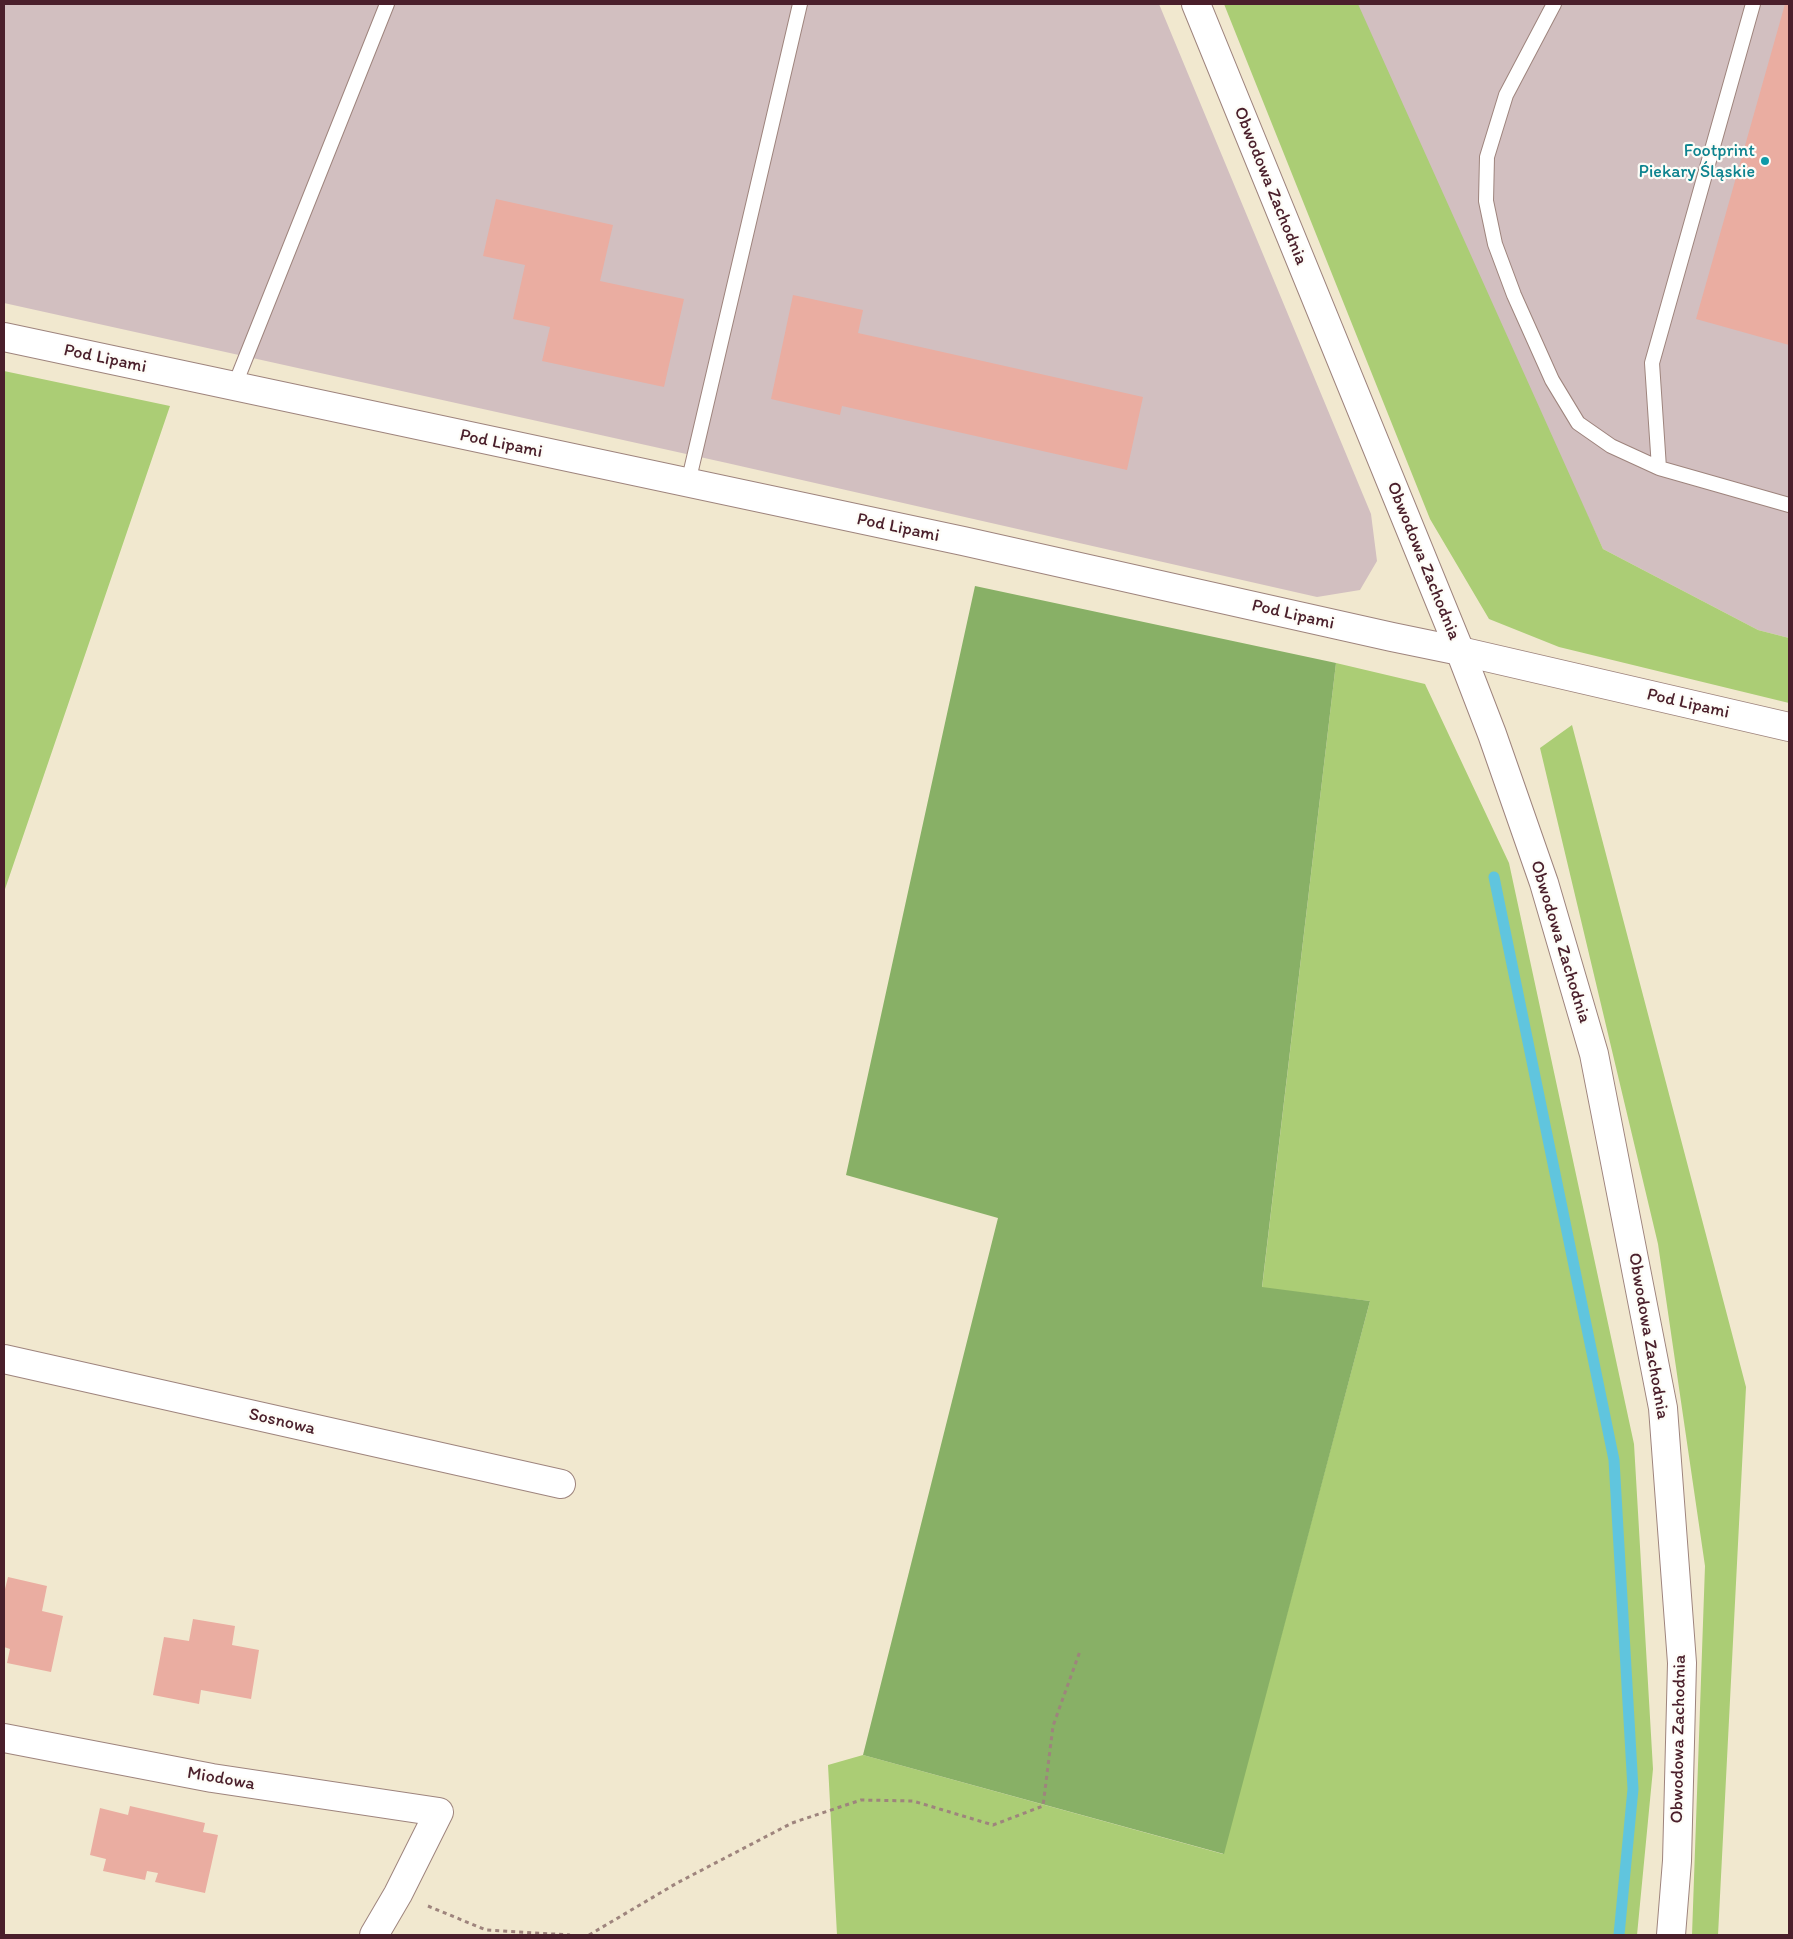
<!DOCTYPE html>
<meta charset="utf-8">
<style>
body{margin:0}
#map{position:relative;width:1793px;height:1939px;overflow:hidden;background:#f1e8cf;font-family:Itim,sans-serif}
canvas{display:block}
.frame{position:absolute;inset:0;border:5px solid #4a1f2b;pointer-events:none}
</style>
<div id="map">
<canvas width="1793" height="1939"></canvas>
<div class="frame"></div>
</div>
<script>
const context = document.querySelector('canvas').getContext('2d');
context.lineJoin = 'round';
function paint(path, color) { context.fillStyle = color; context.fill(path, 'evenodd'); }
function stroke(path, color, width, dash) { context.strokeStyle = color; context.lineWidth = width; context.lineCap = dash ? 'butt' : 'round'; context.setLineDash(dash || []); context.stroke(path); }
function drawText(font, color, halo, rows, align = 'center') {
  context.font = font + ' Itim,sans-serif'; context.lineWidth = 4.5; context.setLineDash([]); context.textBaseline = 'middle'; context.strokeStyle = halo; context.fillStyle = color; for (const [text, x, y, turn = 0] of rows) {
    context.save(); context.translate(x, y); context.rotate((+turn || 0) * Math.PI / 180); context.textAlign = isNaN(turn) ? turn : align; if (halo) context.strokeText(text, 0, 0); context.fillText(text, 0, 0); context.restore();
  }
}
paint(new Path2D(`
 M4 4H1159L1371 514 1377 561 1360 590 1317 597 727 463 4 303Z
 M1348 4H1789V638L1758 630 1603 549Z`), '#d2bfc0');
paint(new Path2D(`
 M1224 4H1358L1603 549 1758 630 1789 638V703L1559 647 1489 619 1430 519Z
 M4 371 170 406 4 892Z
 M1336 663 1425 684 1509 863 1634 1444 1653 1769 1637 1935H837L828 1765 863 1755 1223 1854 1370 1301 1262 1288Z
 M1572 725 1746 1387 1718 1935H1692L1705 1566 1658 1244 1540 748Z`), '#abcd75');
paint(new Path2D(`
 M975 586 1336 663 1262 1287 1370 1301 1224 1854 863 1755 998 1218 846 1175Z`), '#88b066');
stroke(new Path2D(`
 M1494 877 1614 1460 1633 1789 1619 1935`), '#60c5de', 11);
paint(new Path2D(`
 M1785 4H1789V345L1696 319Z
 M496 199 613 225 600 281 684 299 664 387 542 361 550 327 513 319 525 265 483 256Z
 M793 295 863 310 858 333 1143 397 1127 470 842 406 840 415 771 399Z
 M8 1577 47 1586 42 1611 63 1616 51 1672 7 1663 10 1649 4 1647V1593Z
 M193 1619 235 1626 232 1645 259 1650 251 1699 201 1690 199 1704 153 1695 164 1637 189 1641Z
 M130 1806 205 1823 203 1832 218 1835 205 1893 155 1882 158 1873 147 1871 145 1880 103 1871 106 1859 90 1855 100 1808 128 1815Z`), '#eaada1');
const service = new Path2D(`
 M1554 4 1506 95 1487 157 1486 201 1495 244 1514 295 1552 380 1578 423 1611 446 1659 468 1789 505
 M234 387 387 4
 M1659 468 1652 363 1753 4
 M688 483 800 4`);
const minor = new Path2D(`
 M1460 651 1789 727
 M4 1359 561 1484
 M4 1738 212 1778 439 1812 398 1894 374 1935`);
const tertiary = new Path2D(`
 M4 337 963 541 1392 637 1460 651`);
const secondary = new Path2D(`
 M1196 4 1460 651 1492 734 1544 883 1594 1054 1663 1408 1682 1663 1677 1861 1671 1935`);
stroke(service, '#9e847d', 16);
stroke(minor, '#9e847d', 30);
stroke(tertiary, '#9e847d', 30);
stroke(secondary, '#9e847d', 30);
stroke(new Path2D(`
 M428 1906 486 1930 570 1935
 M589 1935 677 1883 792 1823 861 1800 913 1801 993 1825 1043 1806 1053 1726 1080 1651`), '#9e847d', 3, [4, 4]);
stroke(service, '#fff', 14);
stroke(minor, '#fff', 28);
stroke(tertiary, '#fff', 28);
stroke(secondary, '#fff', 28);
for (const [x, y, r, color] of [
 [1765,161,5,"#0f9aa8"]
]) { const dot = new Path2D(); dot.arc(x, y, r, 0, 2 * Math.PI); context.fillStyle = color; context.fill(dot); stroke(dot, '#fdfcf7', 2); }
drawText('18px', '#0d838f', '#fdfcf7', [
 ["Footprint",1755,151],
 ["Piekary Śląskie",1755,172]
], 'right');
drawText('18px', '#4a1f2b', '#fdfcf7', [
 ["Obwodowa Zachodnia",1270,186,68],
 ["Pod Lipami",105,359,12],
 ["Pod Lipami",501,444,12],
 ["Pod Lipami",898,528,12],
 ["Obwodowa Zachodnia",1423,561,68],
 ["Pod Lipami",1293,615,13],
 ["Pod Lipami",1688,704,13],
 ["Obwodowa Zachodnia",1560,942,73],
 ["Obwodowa Zachodnia",1648,1336,80],
 ["Sosnowa",282,1422,13],
 ["Obwodowa Zachodnia",1679,1739,-89],
 ["Miodowa",221,1779,10]
]);
</script>
